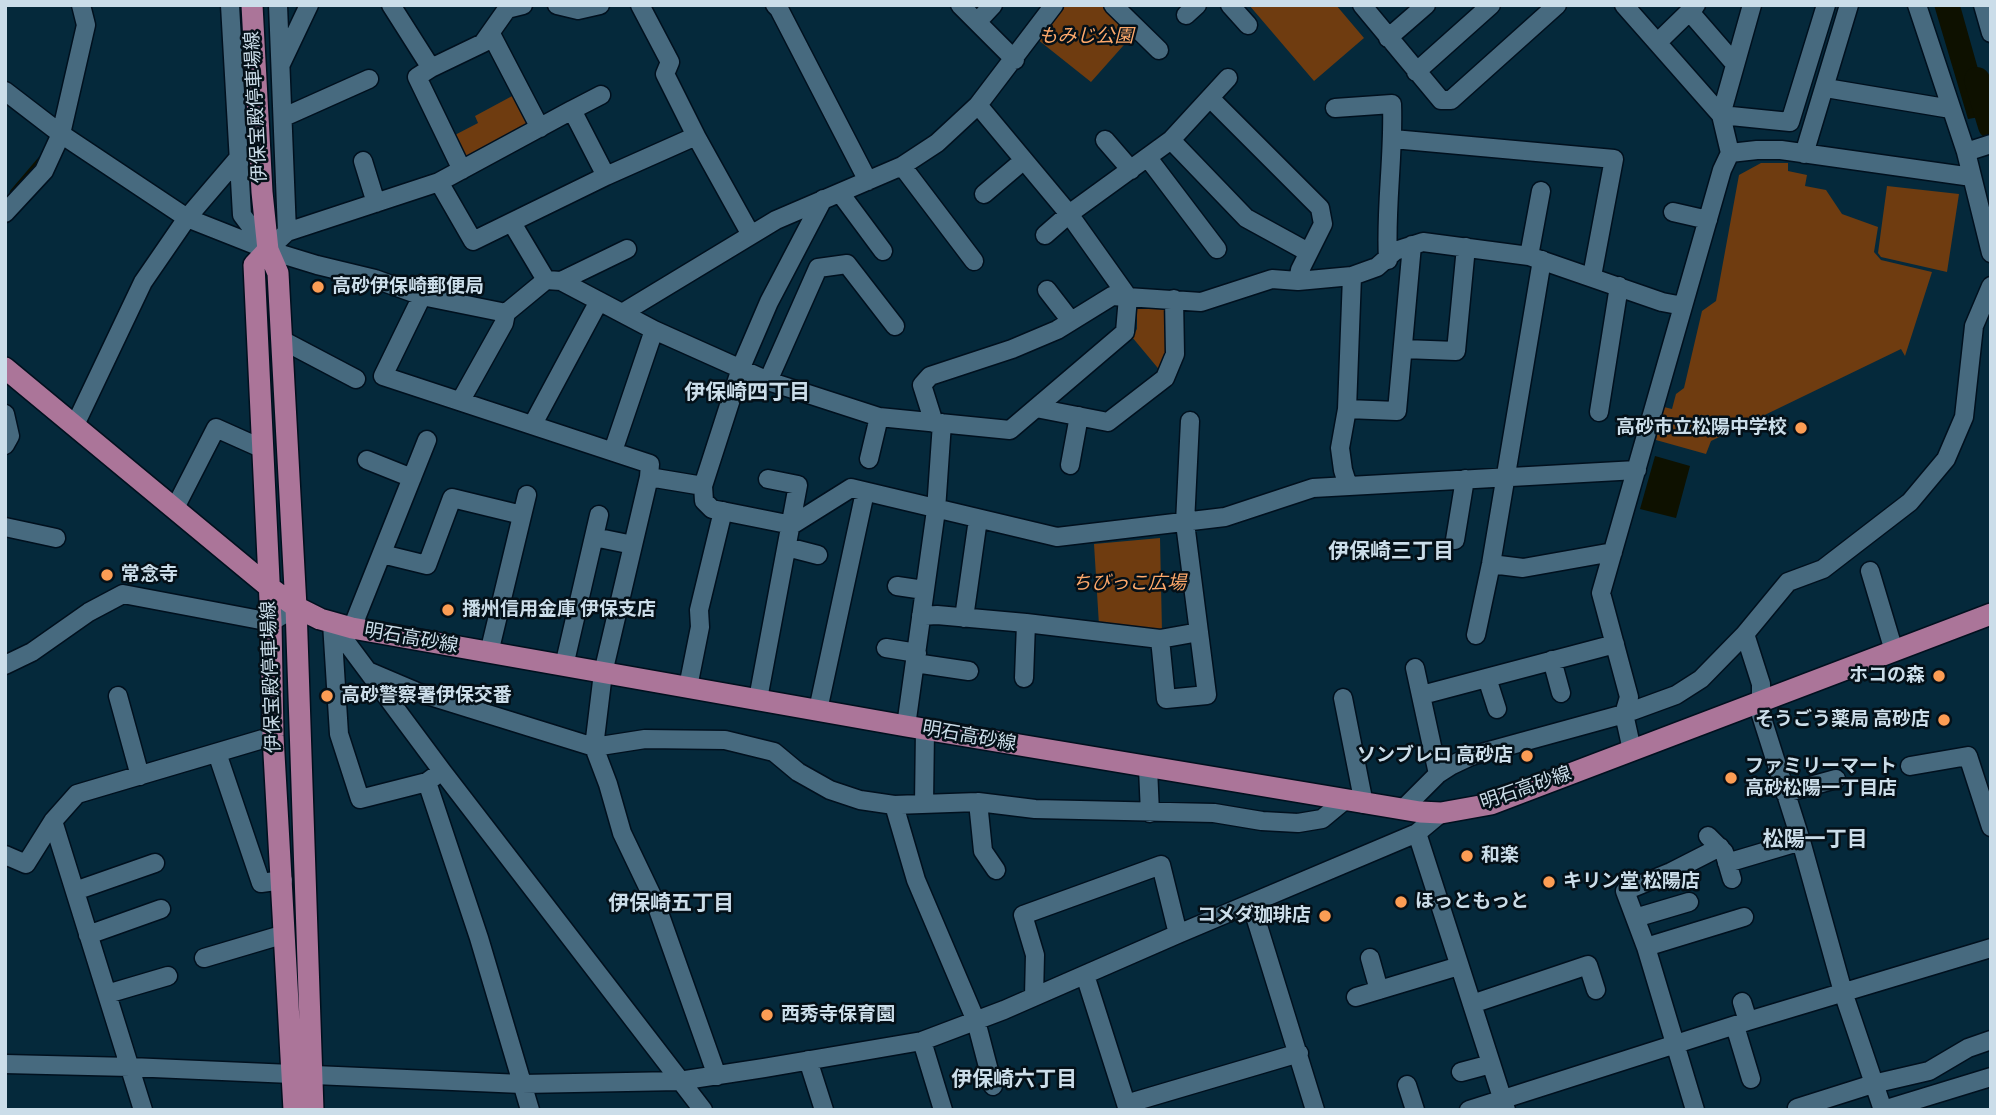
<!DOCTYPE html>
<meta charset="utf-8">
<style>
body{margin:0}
#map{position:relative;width:1996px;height:1115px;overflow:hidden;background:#05293b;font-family:"Source Serif 4",serif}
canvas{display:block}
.frame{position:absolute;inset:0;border:7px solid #cbdde9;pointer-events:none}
</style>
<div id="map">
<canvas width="1996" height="1115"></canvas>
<div class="frame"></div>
</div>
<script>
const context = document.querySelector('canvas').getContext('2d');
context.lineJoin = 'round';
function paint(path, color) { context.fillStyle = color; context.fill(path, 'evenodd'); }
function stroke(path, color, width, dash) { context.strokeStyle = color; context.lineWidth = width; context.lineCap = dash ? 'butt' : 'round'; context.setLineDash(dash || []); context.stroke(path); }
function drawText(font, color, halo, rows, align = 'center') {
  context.font = font + ' "Source Serif 4","Noto Sans JP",serif'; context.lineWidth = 5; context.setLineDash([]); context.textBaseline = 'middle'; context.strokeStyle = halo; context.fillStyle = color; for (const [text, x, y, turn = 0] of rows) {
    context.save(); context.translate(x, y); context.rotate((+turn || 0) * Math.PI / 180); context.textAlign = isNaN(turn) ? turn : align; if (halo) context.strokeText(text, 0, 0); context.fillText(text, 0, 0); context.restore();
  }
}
paint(new Path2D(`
 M1060 5H1103L1129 29 1131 37 1091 82 1037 39Z
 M1249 5H1336L1364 38 1314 81Z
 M514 95 528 119V125L469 157 463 156 451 137 478 123 475 116Z
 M1761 163H1788V171L1807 175 1805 186 1826 190 1842 214 1878 227 1874 252 1881 260 1932 272 1905 356 1901 349 1711 441 1706 454 1656 440 1664 407 1672 409 1676 394 1684 388 1702 311 1716 301 1739 175Z
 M1887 186 1959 194 1947 272 1881 257 1878 253Z
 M1165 299 1174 340 1162 373 1132 337 1137 329V305Z
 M1160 538 1162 632 1099 625 1094 544Z`), '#6f3c10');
paint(new Path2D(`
 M1934 5H1960L1991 115 1968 119Z
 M1655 456 1690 466 1676 518 1640 509Z`), '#0e1100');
stroke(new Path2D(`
 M12 192 41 158`), '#0e1100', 4.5);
stroke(new Path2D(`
 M1977 80 1991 126`), '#0e1100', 26);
const minor = new Path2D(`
 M230 5 242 215 268 250
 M278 5 287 232
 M391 5 431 68 483 43 507 9 523 5
 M557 5 578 10 600 5
 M640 5 670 62 665 74 696 136
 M775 5 779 9 868 181
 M960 5 1015 60
 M1113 5 1159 50
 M1230 5 1248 25
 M1362 5 1441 100H1451L1557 5
 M1624 5 1721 115 1730 153 1722 170 1601 593 1629 697 1624 714 1632 750
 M1752 5 1721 115 1790 122 1826 5
 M1917 5 1966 152 1991 253
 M1983 5 1991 33
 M1689 11 1735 64
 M1186 15 1197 5
 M978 21 993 5
 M491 34 540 128
 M1388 38 1426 5
 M1658 42 1696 5
 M281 64 309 5
 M431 68 417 77 462 170
 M1416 72 1491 5
 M1826 88 1951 109
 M5 91 61 134 187 218 268 250 317 265 375 279 422 296 506 313 546 280 561 281 654 330 768 381 879 417 1010 430 1125 332 1128 297 1069 214 978 105
 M1210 98 1320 208 1323 224 1300 270 1298 281
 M1335 108 1392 104C1394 156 1385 208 1388 260
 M572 110 601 95
 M284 117 369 79
 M1393 139 1614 159 1592 276
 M1105 140 1131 170
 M1171 140 1246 218 1308 252
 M1966 152 1991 144
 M1730 153 1757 150H1781L1972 177
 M1804 154 1849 5
 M1148 158 1217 249
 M363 161 376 203
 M902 166 974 261
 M439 182 473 241 606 176 696 136 751 235
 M840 193 883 251
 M984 194 1024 160
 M1673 212 1708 220
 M5 213 44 171 61 134 86 25 81 5
 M512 223 546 280
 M1045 235 1069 214 1171 140 1228 78
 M268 250 287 232 439 182 572 110 606 176
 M1529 256 1541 191
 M561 281 627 249
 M1047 290 1071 321
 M422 296 383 376 650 464 649 477 603 673 594 747 608 784 622 833 656 904 717 1076
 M624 312 776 220 902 166 937 143 978 105 1054 5
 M282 340 356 379
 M1404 349 1456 351 1466 247
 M768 381 818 268 847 264 895 326
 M461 400 504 323 506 313
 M1036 408 1108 422 1165 378 1175 354 1174 299
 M1347 409 1397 411 1412 245
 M1599 412 1619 286
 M5 414 10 436 5 445
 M934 423 922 385 930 376 1012 349 1057 330 1112 296 1201 302 1272 279 1298 281 1352 276 1377 267 1395 251 1423 242 1529 256 1662 302 1683 306
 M533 424 599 301
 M75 425 143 282 187 218 240 156
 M613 451 654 330
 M869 459 879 417
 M367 460 412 478
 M1070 465 1079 416
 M649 477 703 486 704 501 712 509 792 525 851 488 1057 537 1225 517 1313 488 1637 470
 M703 486 742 365 769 302 823 199
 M1348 486 1343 470 1340 448 1347 409 1352 276
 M175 508 216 428 263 449
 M5 527 56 538
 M594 537 633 545
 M1455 540 1465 479
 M787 547 818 555
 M382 554 427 565 452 498 522 515
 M1491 564 1523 568 1613 552
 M1870 571 1894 651
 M897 586 924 590
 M921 616 937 615 1026 623 1160 639 1199 632
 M964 618 978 519
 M332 623 442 771 703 1110
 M332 623 339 734 360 799 427 782
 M352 628 427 440
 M1476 635 1491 564 1542 260
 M1160 639 1166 699 1207 695 1185 523 1190 421
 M886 648 917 653
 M489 653 527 495
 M1552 660 1561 693
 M915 663 969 671
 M5 665 32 652 89 612 123 594 271 622 296 607
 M564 666 599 515
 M1415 668 1438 774
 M370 672 417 692 594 747 645 739 725 740 774 752 798 772 830 790 860 800 894 805 978 802 1035 809 1214 813 1262 821 1298 823 1322 819 1345 800
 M1024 678 1026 623
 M1487 678 1497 709
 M688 687 700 627 699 610 723 511
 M1422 695 1615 644
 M118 696 140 776
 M1343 698 1364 804
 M758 699 798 485 768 479
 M818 710 865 492
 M906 726 936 510 942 423
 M217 753 261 883 283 880
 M1910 766 1968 756 1991 827
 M1148 768 1150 813
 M442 771 427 782 479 938 530 1110
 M1785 793 1836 779
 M978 802 983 851 996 870
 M924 804 925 729
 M894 805 916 880 976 1021 993 1086
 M1402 810 1438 774 1452 765 1471 756 1624 714 1676 695 1701 679 1745 634
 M53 821 143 1110
 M1417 833 1506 1110
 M1708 836 1724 852 1732 879
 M5 855 26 864 53 821 77 794 273 736
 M1727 863 1801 841
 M75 891 155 863
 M1251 903 1315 1110
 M1635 918 1689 902
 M88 935 161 909
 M1646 947 1744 917
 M204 958 285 934
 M1370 958 1379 990
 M1085 975 1128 1110
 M107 994 168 976
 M1034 996 1035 955 1023 915 1161 865 1178 934
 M1356 997 1459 966
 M1742 1002 1748 1021
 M1472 1004 1588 965 1596 990
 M1735 1026 1751 1079
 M922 1041 943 1110
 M808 1060 824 1110
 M5 1064 130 1067 522 1084 679 1081 764 1068 922 1041 1004 1010 1178 934 1417 833 1441 813
 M1461 1072 1491 1064
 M1407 1085 1415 1110
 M1126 1104 1299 1053
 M1797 1108 1873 1084 1929 1071 1968 1048 1991 1040
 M1469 1110 1748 1021 1991 948
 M1695 1110 1646 947 1625 891 1671 872 1720 847
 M1883 1110 1843 992 1801 841 1761 715V684L1745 634 1788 582 1823 569 1910 502 1946 459 1964 417 1974 326 1991 286
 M1883 1110 1991 1077`);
const major = new Path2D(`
 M252 5 262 192 268 250 278 273 296 607 313 1110
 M268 250 254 265 271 622 273 736 294 1110
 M5 368 269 587 296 607 320 619 352 628 906 726 1420 812 1441 813 1491 804 1991 614`);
stroke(minor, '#00101e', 21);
stroke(major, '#00101e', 24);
stroke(minor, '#476a7f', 18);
stroke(major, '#ab7599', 21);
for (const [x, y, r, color] of [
 [318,287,7,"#fc9d54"],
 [1801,428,7,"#fc9d54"],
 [107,575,7,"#fc9d54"],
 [448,610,7,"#fc9d54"],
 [1939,676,7,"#fc9d54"],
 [327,696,7,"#fc9d54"],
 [1944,720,7,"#fc9d54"],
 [1527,756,7,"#fc9d54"],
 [1731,778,7,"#fc9d54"],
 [1467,856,7,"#fc9d54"],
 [1549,882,7,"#fc9d54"],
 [1401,902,7,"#fc9d54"],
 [1325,916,7,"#fc9d54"],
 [767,1015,7,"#fc9d54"]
]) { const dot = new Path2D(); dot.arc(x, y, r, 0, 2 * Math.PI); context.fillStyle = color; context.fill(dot); stroke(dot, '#041018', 2.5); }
drawText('italic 19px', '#fea96b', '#041018', [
 ["もみじ公園",1086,37],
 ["ちびっこ広場",1129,584]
]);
drawText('19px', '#cbdde9', '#041018', [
 ["伊保宝殿停車場線",257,107,-93],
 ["明石高砂線",411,639,10],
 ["伊保宝殿停車場線",272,677,-92],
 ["明石高砂線",969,737,10],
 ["明石高砂線",1526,789,-19]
]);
drawText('bold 19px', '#cbdde9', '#041018', [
 ["高砂伊保崎郵便局",332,287],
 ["高砂市立松陽中学校",1787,428,"right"],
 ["常念寺",121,575],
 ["播州信用金庫 伊保支店",462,610],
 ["ホコの森",1925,676,"right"],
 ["高砂警察署伊保交番",341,696],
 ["そうごう薬局 高砂店",1930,720,"right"],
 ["ソンブレロ 高砂店",1513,756,"right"],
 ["ファミリーマート",1745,767],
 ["高砂松陽一丁目店",1745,789],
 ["和楽",1481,856],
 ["キリン堂 松陽店",1563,882],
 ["ほっともっと",1415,902],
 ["コメダ珈琲店",1311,916,"right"],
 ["西秀寺保育園",781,1015]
], 'left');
drawText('bold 21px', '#cbdde9', '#041018', [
 ["伊保崎四丁目",747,394],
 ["伊保崎三丁目",1391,553],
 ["松陽一丁目",1815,841],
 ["伊保崎五丁目",671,905],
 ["伊保崎六丁目",1014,1081]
]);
</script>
